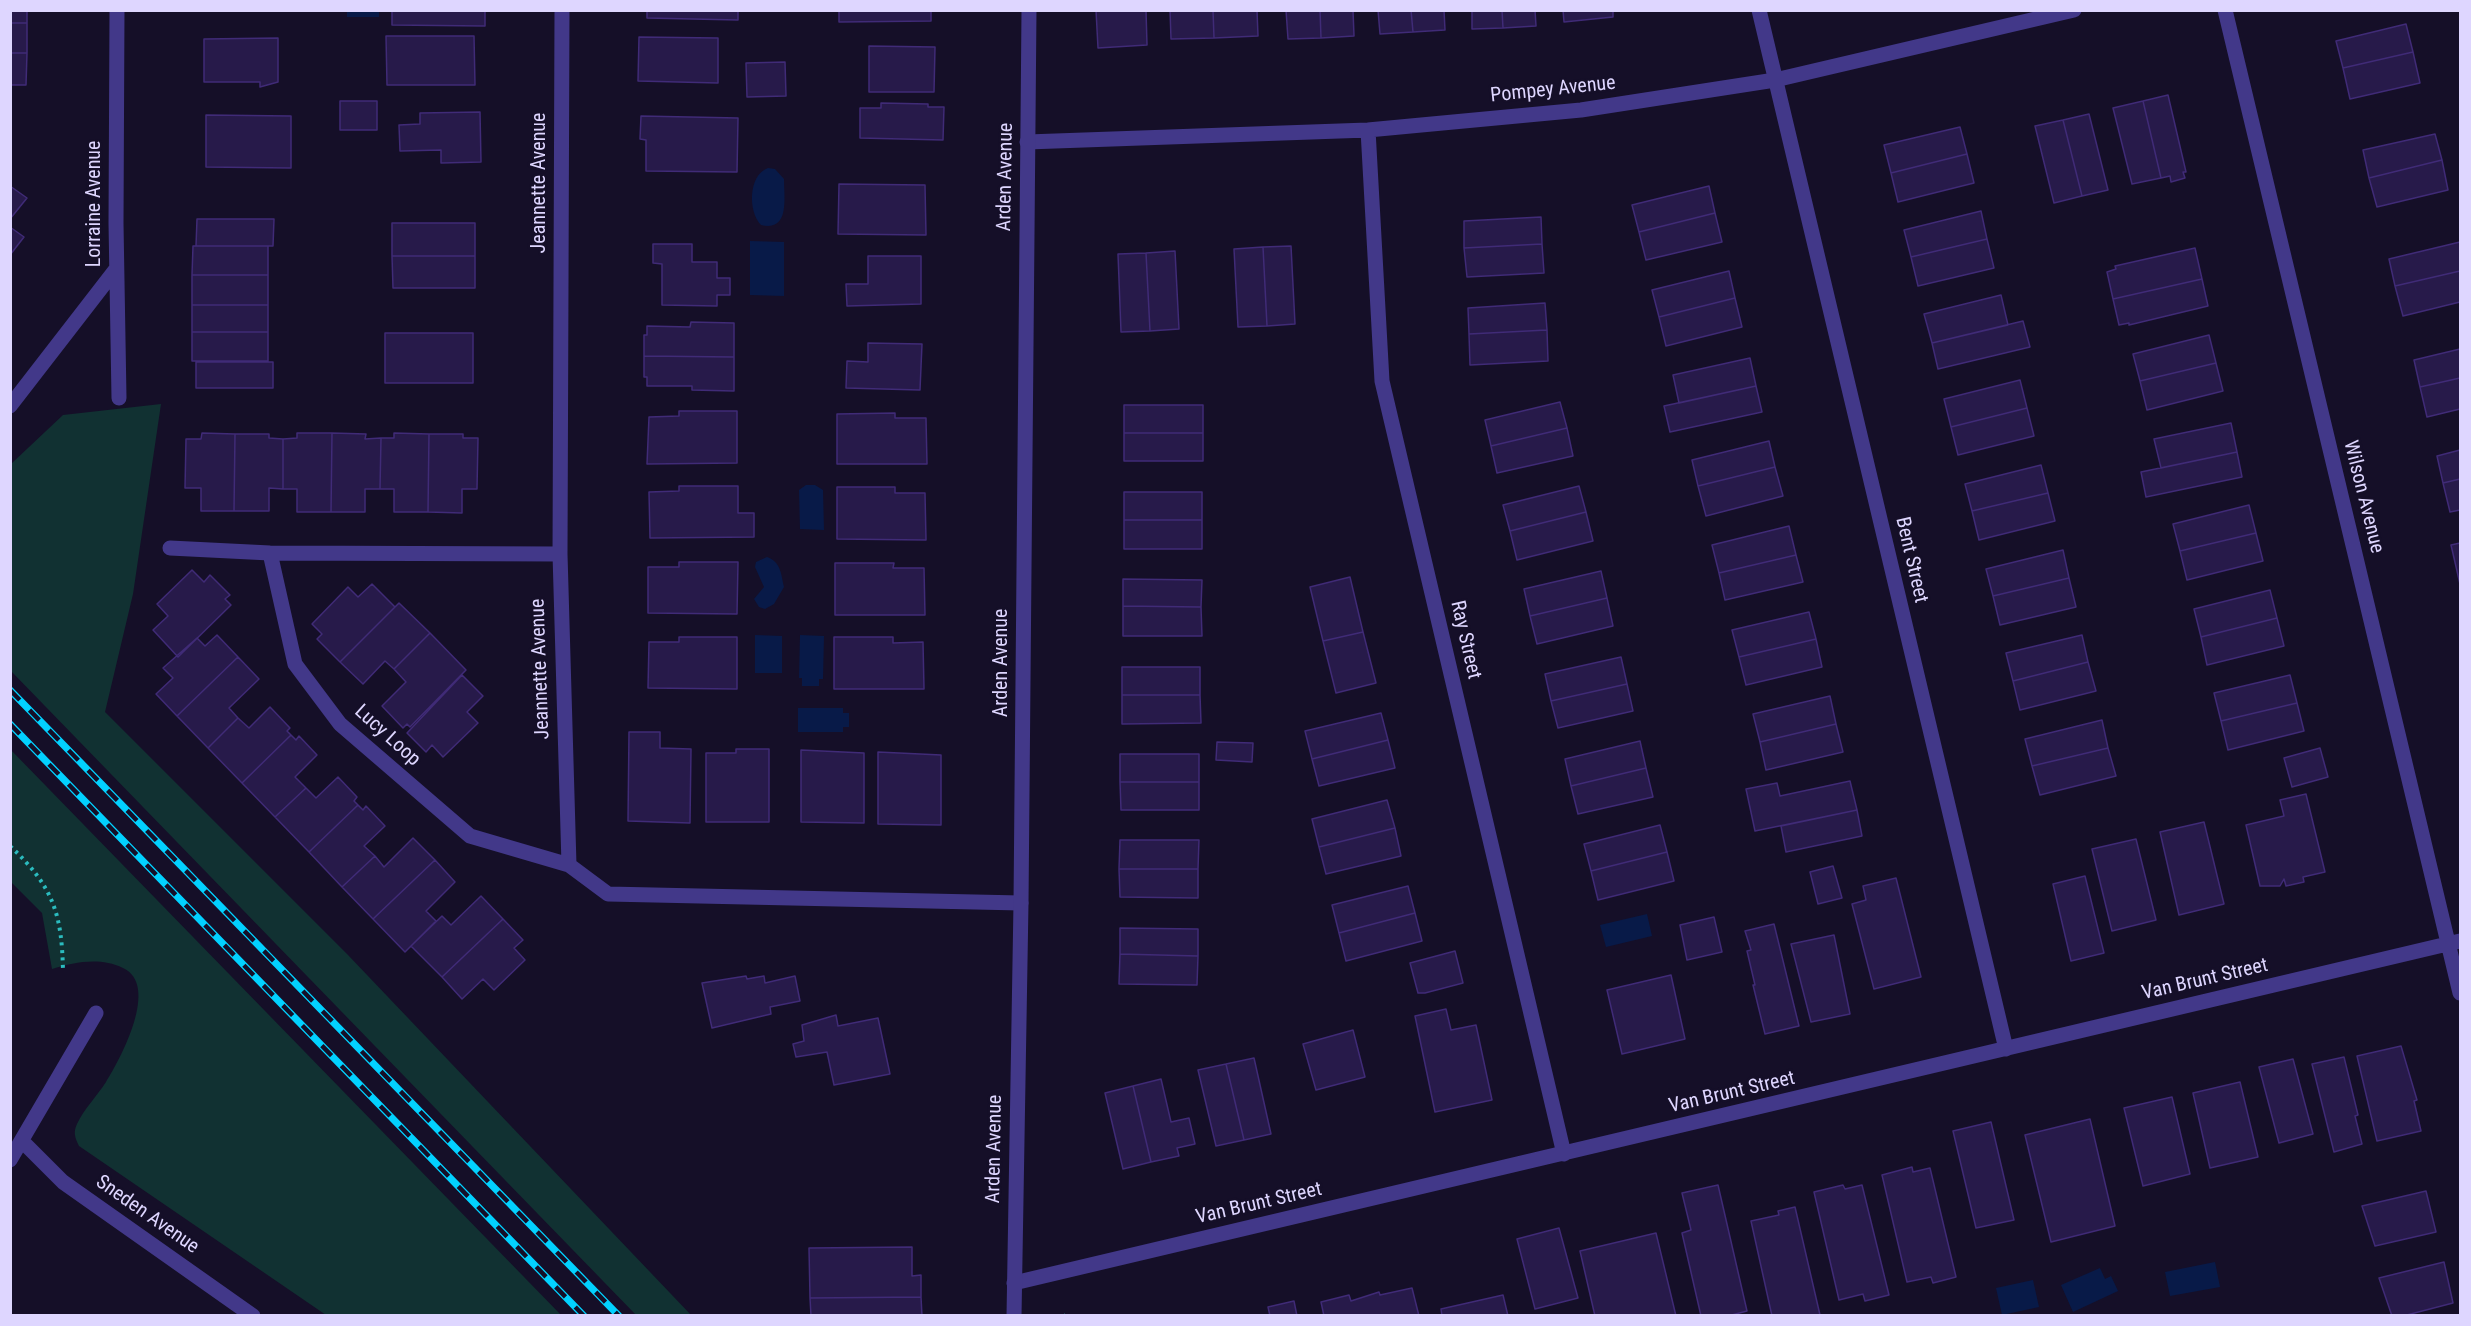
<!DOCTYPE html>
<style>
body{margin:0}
#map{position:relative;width:2471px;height:1326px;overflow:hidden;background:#150f28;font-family:"Roboto Condensed",sans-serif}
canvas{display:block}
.frame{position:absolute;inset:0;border:12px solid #ded6ff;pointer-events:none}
</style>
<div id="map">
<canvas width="2471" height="1326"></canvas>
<div class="frame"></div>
</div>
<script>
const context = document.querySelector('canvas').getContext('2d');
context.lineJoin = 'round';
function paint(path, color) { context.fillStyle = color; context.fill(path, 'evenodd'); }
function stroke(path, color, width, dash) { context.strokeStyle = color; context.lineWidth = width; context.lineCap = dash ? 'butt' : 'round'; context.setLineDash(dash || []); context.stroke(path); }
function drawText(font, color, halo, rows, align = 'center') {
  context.font = font + ' "Roboto Condensed",sans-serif'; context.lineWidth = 5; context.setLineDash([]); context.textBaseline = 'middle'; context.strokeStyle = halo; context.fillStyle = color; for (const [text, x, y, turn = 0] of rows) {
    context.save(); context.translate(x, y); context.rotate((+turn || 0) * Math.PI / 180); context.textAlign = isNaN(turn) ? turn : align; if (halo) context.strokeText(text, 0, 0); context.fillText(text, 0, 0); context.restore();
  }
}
paint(new Path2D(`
 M161 404 133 594 105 712 348 955 691 1315H636L11 671V464L63 415Z
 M10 749 561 1315H326L79 1146C75 1138 73 1132 77 1124 84 1109 97 1096 106 1082 121 1058 160 985 123 968 100 957 75 962 52 969L42 913 11 882Z`), '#113132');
paint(new Path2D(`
 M347 11H379V17H347Z
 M768 168 775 169 784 179C784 198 790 232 761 225 748 212 748 175 768 168Z
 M750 241 784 242V296L750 295Z
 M806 485H815L823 490 824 530 800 529 799 490Z
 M767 557C781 562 781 574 784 587L774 604 765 609 759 607 754 599 764 587 755 567 756 562Z
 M755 635 782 636V673H755Z
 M800 635 824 636 823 679H819V686H802V678H799Z
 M798 708H843V713H849V727H843V732H798Z
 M1647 914 1652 936 1606 947 1600 925Z
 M2215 1262 2220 1287 2170 1296 2165 1272Z
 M2100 1268 2105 1279 2111 1276 2118 1291 2073 1312 2061 1285Z
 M2033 1280 2039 1307 2002 1315 1996 1288Z`), '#081a48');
const building = new Path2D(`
 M10 10H27V23H10Z
 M392 10H485V26L392 25Z
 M647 10H738V20L647 18Z
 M839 10H931V21L839 22Z
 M1096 10H1146L1147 45 1098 48Z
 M1170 10H1213L1214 38 1171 39Z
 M1213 10H1257L1258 36 1214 38Z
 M1286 10H1320L1321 38 1288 39Z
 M1320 10H1353L1354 36 1321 38Z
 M1378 10H1411L1413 32 1380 34Z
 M1411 10H1444L1445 30 1413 32Z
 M1472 10H1502L1503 28 1472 29Z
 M1502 10H1535L1536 26 1503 28Z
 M1563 10H1613V17L1564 22Z
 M10 23H27V53H10Z
 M2406 24 2413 52 2343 68 2336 41Z
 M386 36H474L475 85H387Z
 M639 37 718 38V83L638 81Z
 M278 38V82L260 87V82H204V39Z
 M869 46 935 47 934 92H869Z
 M2413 52 2420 83 2350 99 2343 68Z
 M10 53H27L26 85H10Z
 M785 62 786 96 747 97 746 63Z
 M2168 95 2186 172H2183L2185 178 2171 182 2170 176 2161 178 2143 101Z
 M340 101H377V130H340Z
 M2143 101 2161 178 2132 184 2113 108Z
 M881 103 928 104V107H944L943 140 860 138V108H881Z
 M480 112 481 162 441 163V150L400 151 399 125 420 124V113Z
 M2089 114 2108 190 2082 196 2063 120Z
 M206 115 291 116V168L206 167Z
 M641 116 738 118 737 172 646 171V140L640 139Z
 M2063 120 2082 196 2054 203 2035 126Z
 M1960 127 1967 154 1891 173 1884 145Z
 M2435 134 2442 160 2369 178 2363 150Z
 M1967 154 1974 183 1898 202 1891 173Z
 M2442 160 2448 190 2377 207 2369 178Z
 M839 184 925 185 926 235 838 234Z
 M10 186 27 198 10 219Z
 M1709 186 1715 213 1639 232 1632 205Z
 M1981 211 1987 239 1911 257 1904 230Z
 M1715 213 1722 242 1646 260 1639 232Z
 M1541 217 1542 244 1464 248V221Z
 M197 219H274L273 246H196Z
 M392 223H475V256H392Z
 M10 227 24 237 10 255Z
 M1987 239 1994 268 1918 286 1911 257Z
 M2460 242V271L2395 286 2389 259Z
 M653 244H692V262H717V278H730V295H717V306L662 305V264L653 263Z
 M1542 244 1544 273 1467 277 1464 248Z
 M193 246H268V275H192Z
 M1291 246 1295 324 1267 326 1263 247Z
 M1263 247 1267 326 1238 327 1234 249Z
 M2195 248 2202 279 2113 299 2107 272 2116 269 2115 266Z
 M1175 251 1179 329 1150 331 1146 253Z
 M1146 253 1150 331 1121 332 1118 254Z
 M392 256H475V288H393Z
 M868 256H921V304L847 306 846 284H868Z
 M1729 271 1735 298 1659 317 1652 290Z
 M2460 271V302L2403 316 2395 286Z
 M192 275H268V305H192Z
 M2202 279 2208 306 2129 325V323L2119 325 2113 299Z
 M2001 295 2008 325 1932 343 1924 314Z
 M1735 298 1742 327 1666 346 1659 317Z
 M1545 303 1547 330 1469 334 1468 308Z
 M192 305H268V332H192Z
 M2023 321 2030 347 1938 369 1932 343Z
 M691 322 734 323V357L644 356V335H647V326L690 327Z
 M1547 330 1548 361 1470 365 1469 334Z
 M192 332H268V361H192Z
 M385 333H473V383H385Z
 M2209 335 2216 363 2140 381 2133 354Z
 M868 343 922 344 920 390 846 388 847 361 868 362Z
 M2460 349V378L2420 387 2414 360Z
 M644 356 734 357V391L692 390V386H647V377H644Z
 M1750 358 1756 386 1679 403 1673 375Z
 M196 362H273V388H196Z
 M2216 363 2223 391 2147 410 2140 381Z
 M2460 378V409L2427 417 2420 387Z
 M2020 380 2027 408 1951 427 1944 399Z
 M1756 386 1762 412 1670 432 1664 406Z
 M1560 402 1567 428 1491 446 1485 420Z
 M1124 405H1203V433H1124Z
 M2027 408 2034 436 1958 455 1951 427Z
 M679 411H737V463L647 464 649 417 679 416Z
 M895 413V418H926L927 464H837V414Z
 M2231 423 2237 452 2161 468 2154 439Z
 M1567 428 1573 456 1497 473 1491 446Z
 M202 433 235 434 234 511H201V488H185L186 439H201Z
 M297 433H332L331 512H297V489H283V439L297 438Z
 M332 433 366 434 365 439 381 438 380 489H365V512H331Z
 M394 433 429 434 428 512H394V489H380L381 438H394Z
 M1124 433H1203V461H1124Z
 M235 434H269V438L283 439V489L269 488V511H234Z
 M429 434H463V438H478L477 489H462V513L428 512Z
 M1769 441 1775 467 1698 486 1692 460Z
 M2460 450V479L2443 483 2437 456Z
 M2237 452 2242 477 2146 497 2141 472Z
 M2041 465 2048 493 1972 511 1965 484Z
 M1775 467 1783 496 1706 516 1698 486Z
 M2460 479V510L2450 512 2443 483Z
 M679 486H738V513H754V537L650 538 649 492 679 491Z
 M1579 486 1586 512 1510 531 1503 505Z
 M837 487H895V493H925L926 540 837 539Z
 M1124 492H1202V520H1124Z
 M2048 493 2055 521 1979 540 1972 511Z
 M2249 505 2256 533 2180 551 2173 524Z
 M1586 512 1593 541 1517 560 1510 531Z
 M1124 520H1202V549H1124Z
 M1789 526 1796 555 1719 573 1712 545Z
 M2256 533 2263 561 2187 580 2180 551Z
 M2460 543V584L2451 545Z
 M2063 550 2069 578 1993 596 1986 569Z
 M1796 555 1803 582 1725 600 1719 573Z
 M679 562H738L737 614 648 613V567H679Z
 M835 563H894L893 568H924L925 615H835Z
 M192 570 204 582 210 575 230 595 225 599 231 605 178 657 153 630 168 616 157 604Z
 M1601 571 1607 598 1530 616 1524 589Z
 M1350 577 1363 632 1323 641 1310 587Z
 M2069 578 2076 607 2000 625 1993 596Z
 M1123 579 1202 580 1201 607 1123 606Z
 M372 584 395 607 340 662 317 639 322 634 312 624 348 587 358 597Z
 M2270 590 2277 618 2201 637 2194 609Z
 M1607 598 1613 626 1537 644 1530 616Z
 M399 603 430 633 394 669 385 661 363 684 340 662Z
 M1123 606 1201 607 1202 636H1123Z
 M1809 612 1816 639 1739 657 1732 630Z
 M2277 618 2284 646 2207 665 2201 637Z
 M1363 632 1376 683 1336 693 1323 641Z
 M430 633 466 670 410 727 407 724 403 728 382 706 406 682 394 669Z
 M217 635 238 657 177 716 156 694 173 678 163 668 197 638 205 646Z
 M2082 635 2088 662 2013 681 2006 653Z
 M679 637H737V689L648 688 649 642H679Z
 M834 637H893V643L923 642 924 689H834Z
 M1816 639 1822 667 1746 685 1739 657Z
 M238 657 259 679 229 708 238 718 208 748 177 716Z
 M1621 657 1627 684 1551 701 1545 674Z
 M2088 662 2096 691 2020 710 2013 681Z
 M1122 667H1200V695H1122Z
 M462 675 483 696 467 712 478 723 443 757 432 745 426 752 407 733Z
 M2290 675 2297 703 2221 721 2214 693Z
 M1627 684 1633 711 1558 728 1551 701Z
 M1122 695H1200L1201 723 1122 724Z
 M1830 696 1836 724 1760 742 1753 714Z
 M2297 703 2304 731 2228 750 2221 721Z
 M270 707 290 728 287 731 291 735 242 783 208 748 238 718 249 728Z
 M1381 713 1388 740 1312 759 1305 731Z
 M2102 720 2108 748 2032 766 2025 739Z
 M1836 724 1843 752 1766 770 1760 742Z
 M629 732H660V748L691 749 690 823 628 821Z
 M291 735 296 740 299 736 317 755 295 777 306 788 275 817 242 783Z
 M1388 740 1395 768 1319 786 1312 759Z
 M1640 741 1646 768 1571 786 1565 759Z
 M1217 742 1253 743 1252 762 1216 760Z
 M2108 748 2116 776 2040 795 2032 766Z
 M2320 748 2328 777 2292 787 2284 758Z
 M736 749H769V822H706V753H736Z
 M801 750 864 753V823L801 822Z
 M878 752 941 755V825L878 824Z
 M1120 754H1199V782H1120Z
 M1646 768 1653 797 1578 814 1571 786Z
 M338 777 357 797 354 801 358 805 309 852 275 817 306 788 316 798Z
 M1850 781 1857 810 1755 831 1746 789 1777 783 1780 796Z
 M1120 782H1199V810H1121Z
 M2306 794 2325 872 2303 877 2304 882 2286 886 2284 879 2280 886H2260L2246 825 2284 816 2280 800Z
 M1387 800 1395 828 1319 847 1312 819Z
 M358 805 363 810 366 806 385 826 364 846 375 856 342 887 309 852Z
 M1857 810 1862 836 1786 852 1781 826Z
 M2204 822 2224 904 2179 915 2160 832Z
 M1660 825 1667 852 1591 871 1584 844Z
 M1395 828 1401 856 1326 874 1319 847Z
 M413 838 435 860 373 919 342 887 375 856 384 867Z
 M2136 839 2156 920 2112 931 2092 849Z
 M1120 840H1199L1198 869H1119Z
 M1667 852 1674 881 1598 900 1591 871Z
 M435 860 455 882 426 911 436 921 405 952 373 919Z
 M1833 866 1842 898 1818 904 1810 872Z
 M1119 869H1198V898L1120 897Z
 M2085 876 2104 953 2071 961 2053 884Z
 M1896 878 1921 977 1874 989 1852 904 1866 900 1863 886Z
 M1408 886 1415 913 1339 933 1332 905Z
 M481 896 503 919 442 977 411 946 442 916 451 925Z
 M1415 913 1422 941 1346 961 1339 933Z
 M1714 917 1722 952 1687 960 1680 925Z
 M503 919 523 940 514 948 525 960 494 990 483 979 462 999 442 977Z
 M1774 924 1799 1026 1765 1034 1753 985H1755L1747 951 1751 950 1745 931Z
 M1120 928 1198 929V956L1120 954Z
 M1834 935 1850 1014 1811 1022 1791 944Z
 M1455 951 1463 983 1425 993H1418L1410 963Z
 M1120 954 1198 956 1197 985 1119 984Z
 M1671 975 1685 1039 1622 1054 1607 990Z
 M746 976 747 979 764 976 765 983 795 976 800 1001 770 1007 771 1014 712 1028 702 983Z
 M1446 1009 1451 1030 1476 1025 1492 1100 1435 1112 1415 1016Z
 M836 1015 838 1026 878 1018 890 1074 834 1085 827 1052 796 1057 793 1044 804 1041 802 1025Z
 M1353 1030 1365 1077 1316 1090 1303 1044Z
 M2401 1046 2417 1100 2414 1101 2421 1131 2377 1141 2357 1056Z
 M2344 1057 2358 1115 2355 1116 2362 1144 2334 1152 2312 1064Z
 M1254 1058 1271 1134 1244 1140 1226 1064Z
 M2293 1059 2313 1134 2279 1143 2259 1067Z
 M1226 1064 1244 1140 1216 1146 1198 1070Z
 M1161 1079 1171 1122 1189 1118 1195 1144 1177 1148 1179 1156 1151 1162 1133 1086Z
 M2240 1082 2258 1157 2210 1168 2193 1093Z
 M1133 1086 1151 1162 1123 1169 1105 1093Z
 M2172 1097 2190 1174 2143 1186 2124 1108Z
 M2090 1119 2115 1226 2051 1242 2025 1135Z
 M1991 1122 2014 1220 1976 1228 1953 1131Z
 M1912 1167 1913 1172 1930 1168 1956 1277 1933 1283 1931 1277 1907 1282 1882 1175Z
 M1718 1185 1747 1311 1728 1316H1701L1682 1233 1691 1230 1682 1193Z
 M1843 1185 1845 1189 1862 1185 1889 1295 1865 1301 1863 1294 1839 1300 1814 1192Z
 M2426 1191 2436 1232 2375 1246 2362 1206Z
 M1795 1207 1820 1315 1772 1316 1751 1221 1779 1215 1778 1211Z
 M1559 1228 1578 1298 1535 1309 1517 1239Z
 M1656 1233 1676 1316H1595L1580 1251Z
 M912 1247V1276L921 1275V1297L810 1298 809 1248Z
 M2444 1262 2453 1303 2403 1316H2392L2379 1278Z
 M1412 1288 1419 1316H1324L1321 1302 1349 1295 1351 1301 1379 1292 1380 1295Z
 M1503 1295 1508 1316H1442L1441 1309Z
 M921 1297 922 1316H811L810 1298Z
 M1294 1301 1297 1316H1270L1268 1307Z`);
paint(building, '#271a4a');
stroke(building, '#402b77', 1.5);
stroke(new Path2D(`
 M10 846C54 887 62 915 63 972
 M1065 1316 1066 1315`), '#2bbbbe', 4, [3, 4.5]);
stroke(new Path2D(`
 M117 10 116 223 119 398
 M562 10 560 554 569 865
 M1759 10 2006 1049
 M2225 10 2460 993
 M1368 130 1382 381 1564 1154
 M1027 142 1368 130 1581 110 1775 80 2074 10
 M10 406 116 269
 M170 548 270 553 560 554
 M270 553 295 664 340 724 470 836 569 865 608 894 1021 903
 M23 1142 63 1182 253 1316
 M10 1160 96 1013
 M1014 1283 2460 941`), '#423889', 15);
stroke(new Path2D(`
 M1014 1316 1021 903 1029 10`), '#423889', 15);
const rail = new Path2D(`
 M10 690 619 1316
 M10 724 584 1316`);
stroke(rail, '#02d1ff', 7);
stroke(rail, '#150f28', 4.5, [14]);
drawText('20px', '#ded6ff', '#150f28', [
 ["Pompey Avenue",1553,90,-6],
 ["Arden Avenue",1006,177,-89],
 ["Jeannette Avenue",540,183,-90],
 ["Lorraine Avenue",95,204,-90],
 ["Wilson Avenue",2363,497,76],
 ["Bent Street",1911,560,77],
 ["Ray Street",1465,640,77],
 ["Arden Avenue",1002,663,-90],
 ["Jeannette Avenue",541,669,-92],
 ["Lucy Loop",387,736,42],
 ["Van Brunt Street",2205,980,-13],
 ["Van Brunt Street",1732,1093,-13],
 ["Arden Avenue",995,1149,-89],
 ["Van Brunt Street",1259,1204,-13],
 ["Sneden Avenue",147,1215,35]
]);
</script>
